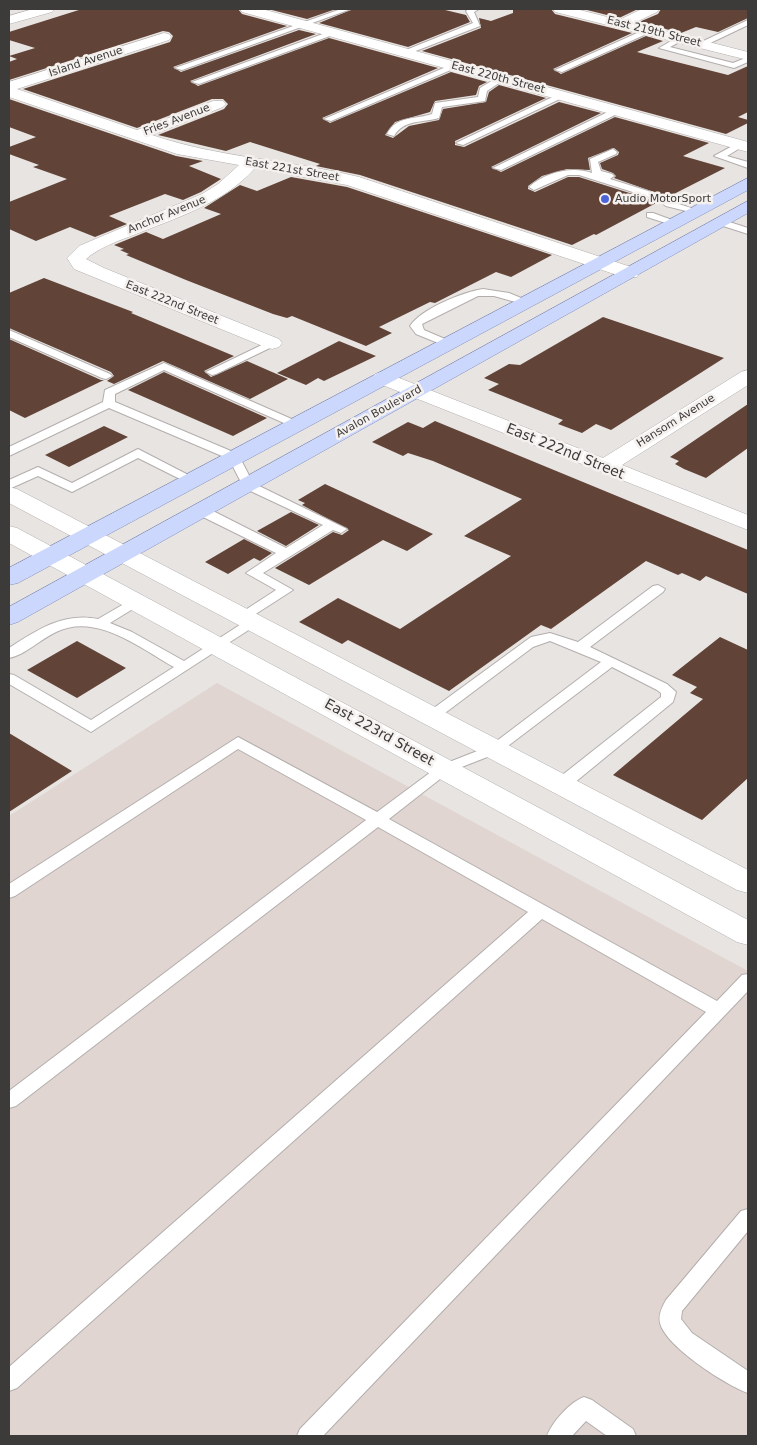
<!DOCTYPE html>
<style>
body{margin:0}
#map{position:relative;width:757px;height:1445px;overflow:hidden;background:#e8e4e2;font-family:"DejaVu Sans",sans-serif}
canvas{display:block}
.frame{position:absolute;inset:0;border:10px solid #3d3b3a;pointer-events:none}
</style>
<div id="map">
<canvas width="757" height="1445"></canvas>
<div class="frame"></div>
</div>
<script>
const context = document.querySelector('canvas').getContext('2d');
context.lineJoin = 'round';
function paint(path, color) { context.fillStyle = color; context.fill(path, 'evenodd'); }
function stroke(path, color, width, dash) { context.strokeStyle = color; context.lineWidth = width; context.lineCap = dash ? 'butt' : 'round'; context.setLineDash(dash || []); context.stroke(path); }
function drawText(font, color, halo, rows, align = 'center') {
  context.font = font + ' "DejaVu Sans",sans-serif'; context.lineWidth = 5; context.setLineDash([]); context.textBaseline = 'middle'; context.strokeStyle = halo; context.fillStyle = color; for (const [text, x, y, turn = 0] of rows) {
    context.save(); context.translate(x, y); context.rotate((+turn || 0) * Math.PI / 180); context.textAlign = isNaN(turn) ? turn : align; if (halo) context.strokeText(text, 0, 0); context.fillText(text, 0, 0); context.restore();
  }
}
paint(new Path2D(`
 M217 683 748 971V1436H9V816Z`), '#e0d5d0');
paint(new Path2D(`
 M82 9H238L242 14 287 26 173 67 181 72 299 30 316 34 190 81 198 86 329 38 438 68 322 118 330 123 451 72 487 82 479 86 476 95 435 101 430 112 395 122 385 135 393 138 409 126 439 120 443 109 486 102 489 92 499 85 546 98 455 141V145L464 147 559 102 601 113 491 167 501 172 615 117 709 143 683 156 725 168 668 197 614 178 616 176 613 173 602 169 600 163 618 155 619 152 614 148 588 158 590 170 567 169 542 176 528 186V189L535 192 568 177H579L658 202 596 235 594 234 572 245 360 175 316 166 320 164 250 142 226 151 158 135 224 109 228 104 223 99H212L137 128 23 89 170 42 173 36 169 32 163 31 9 80V62L17 59 9 56 35 48 9 40V32Z
 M268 9H336L307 19Z
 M353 9H441L466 15 470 22 408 47 319 23Z
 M513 9H551L555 14 632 33 553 69 561 74 646 36 663 41 637 52 728 75 748 66V112L738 117 748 120V123L726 134 422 51 481 28 479 18 491 21 513 13Z
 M583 9H638L619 18Z
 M661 9H748V18L718 32 696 27 681 33 639 22 658 14Z
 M9 99 176 156 203 161 189 166 221 179 201 192 183 200 165 194 109 216 127 224 95 237 70 227 36 241 9 229V202L67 179 33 167 39 165 9 154V147L36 137 9 127Z
 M291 177 347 187 552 255 511 277 496 272 435 303 430 302 379 327 392 333 366 346 292 316 287 318 273 314 186 280 126 255 129 254 120 250 124 249 114 245 146 232 163 239 221 214 204 208 240 185 257 191Z
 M44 278 133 312 131 313 234 356 204 371 211 377 247 361 288 379 250 399 163 361 114 384 107 381 114 376 111 372 9 328V293Z
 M603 317 724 358 611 430 596 424 582 433 558 424 563 420 488 390 499 384 484 378 509 364 520 365Z
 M9 339 101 380H104L25 418 9 410Z
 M339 341 376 356 324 381 318 378 306 385 277 373Z
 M164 372 267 418 233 436 128 390Z
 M748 404V448L706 478 684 469 675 464 679 461 670 457Z
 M435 421 748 550V594L706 576 700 581 682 573 678 575 646 561 551 629 541 625 449 691 348 640 342 644 299 622 338 598 400 629 511 556 464 536 522 499 433 461 408 453 403 456 372 442 408 422 423 428Z
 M104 426 128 437 69 467 45 455Z
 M325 484 433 534 407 551 383 540 309 585 275 568 333 532 342 535 349 530 302 505 305 503 298 500Z
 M291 512 319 525 286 546 257 531Z
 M244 539 272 553 260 561 254 558 228 574 205 562Z
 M720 637 748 650V778L702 820 613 775 703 699 690 693 697 687 672 675Z
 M77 641 126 668 77 698 27 670Z
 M9 733 72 771 9 812Z`), '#614437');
const service = new Path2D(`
 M341 9H351L182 70 175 68Z
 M469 9H479L474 12 480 26 408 54 401 52 473 23 466 11Z
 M748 20V25L704 46 697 44Z
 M646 29 653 31 562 72 555 70Z
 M331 31 338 33 199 84 192 82Z
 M678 37 685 39 670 47 733 63 748 57V62L734 68 659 48Z
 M453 64 460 66 331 121 324 119Z
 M498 77 505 79 487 91 485 101 442 107 439 118C422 123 404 119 394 136L387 134C397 115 414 120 432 114L435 103 478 97 480 88Z
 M559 94 566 96 463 145 456 143Z
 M616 108 620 111 619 113 501 170 493 168Z
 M738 143 745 145 727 156 748 162V168L714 156Z
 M613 149 617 152 616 154 598 162 601 171 612 174 614 176 610 179 664 196 672 202 698 210V214L666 206 658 200 579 175H568L534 190 529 187C546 172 572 166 592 173L590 159Z
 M647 213H653L680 223 675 226 647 217Z
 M720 219 748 228V234L717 224 715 222Z
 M483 289 509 293 531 302 526 305 494 296H478L422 324 424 330 452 342V346L448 347 416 334 410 326C421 309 463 292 483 289Z
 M9 330 110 374 112 376 106 379 102 378 9 337Z
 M272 340 277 343 276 345 216 374 212 375 206 372Z
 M164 363 303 424 297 428 293 427 164 370 115 394V402L238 454 253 483 347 529 341 533 333 530 263 573 293 590 248 619 243 620 236 616 276 590 246 573 276 553 197 514 196 511 197 508H207L286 548 323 525 244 488 229 459 109 408 9 456V447L103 402 105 390Z
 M138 449 198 480 196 483H188L138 458 72 492 38 476 9 489V480L38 467 72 483Z
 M658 585 665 589 663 592 590 647 667 684 676 692 673 702 568 788H556L554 784 556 780 661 697V693L657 690 612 667 500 752 449 772 389 819 717 1001 742 975 748 974V991L323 1436H297L300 1429 706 1012 542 919 17 1388 9 1391V1367L528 912 378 827 16 1106 9 1108V1091L366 820 238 749 15 896 9 898V884L238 737 377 812 439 766 490 746 601 662 550 641 533 647 437 719H427L425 716 427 713 531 637 550 633 578 642 653 586Z
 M136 597 141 598 143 601 141 604 110 623 132 632 184 661 249 619H259L261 622 91 732 9 684V674L14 675 91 720 174 667C140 648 96 612 56 632 41 639 25 655 9 658V648C37 630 63 612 98 619Z
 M748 1209V1231L682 1311 681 1319 692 1333 748 1371V1393C726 1385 666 1347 660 1323 658 1315 662 1307 666 1300L741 1211Z
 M584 1397 592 1400 633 1429 636 1436H607L586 1421 572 1436H547C552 1422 570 1402 584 1397Z`);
const minor = new Path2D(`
 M33 9H54L52 12 9 24V16Z
 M553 9H576L619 20 642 9H659L657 12 634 23 748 52V60L555 12Z
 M164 33 169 34 171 37 169 40 17 89 137 130 213 101H223L226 104 223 107 152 135C219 158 291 160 359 177L637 269 639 273 637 277H623L347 185 255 168C222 205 175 218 131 236 115 242 99 248 86 259L104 268 279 339 282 343 279 347 272 349 265 347 74 269 67 258 79 246 202 194 218 184 239 165 177 154 9 97V82Z
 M748 370V385L622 465 748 515V530L375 382 372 378 375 374 382 372 389 374 603 458 741 372Z`);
const tertiary = new Path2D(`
 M240 9H262L748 142V152L242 12Z`);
const secondary = new Path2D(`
 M9 487 17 489 748 870V893L737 890 9 503Z
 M9 526 17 528 748 920V945L737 942 9 543Z`);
const primary = new Path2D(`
 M748 178V190L18 583 9 585V568Z
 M748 201V213L18 622 9 625V607Z`);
stroke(service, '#b3aead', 2);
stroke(minor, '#b3aead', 1);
stroke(tertiary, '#b3aead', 1);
stroke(secondary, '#b3aead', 1);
stroke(primary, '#838fb8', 1);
paint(service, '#fff');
paint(minor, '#fff');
paint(tertiary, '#fff');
paint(secondary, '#fff');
paint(primary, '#cbd7fd');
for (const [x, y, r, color] of [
 [605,199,5,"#4d64d9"]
]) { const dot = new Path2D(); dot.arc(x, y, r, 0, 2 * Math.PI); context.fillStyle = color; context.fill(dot); stroke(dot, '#f5f1ef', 2); }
drawText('11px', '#3d3b3a', '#f5f1ef', [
 ["East 219th Street",654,32,14],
 ["Island Avenue",86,62,-18],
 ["East 220th Street",498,78,15],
 ["Fries Avenue",177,120,-21],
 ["East 221st Street",292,170,10],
 ["Anchor Avenue",167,215,-22],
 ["East 222nd Street",172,303,22],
 ["Avalon Boulevard",379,412,-29],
 ["Hansom Avenue",676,421,-32]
]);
drawText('11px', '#3d3b3a', '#f5f1ef', [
 ["Audio MotorSport",615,199]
], 'left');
drawText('14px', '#3d3b3a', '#f5f1ef', [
 ["East 222nd Street",565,452,22],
 ["East 223rd Street",379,733,29]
]);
</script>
